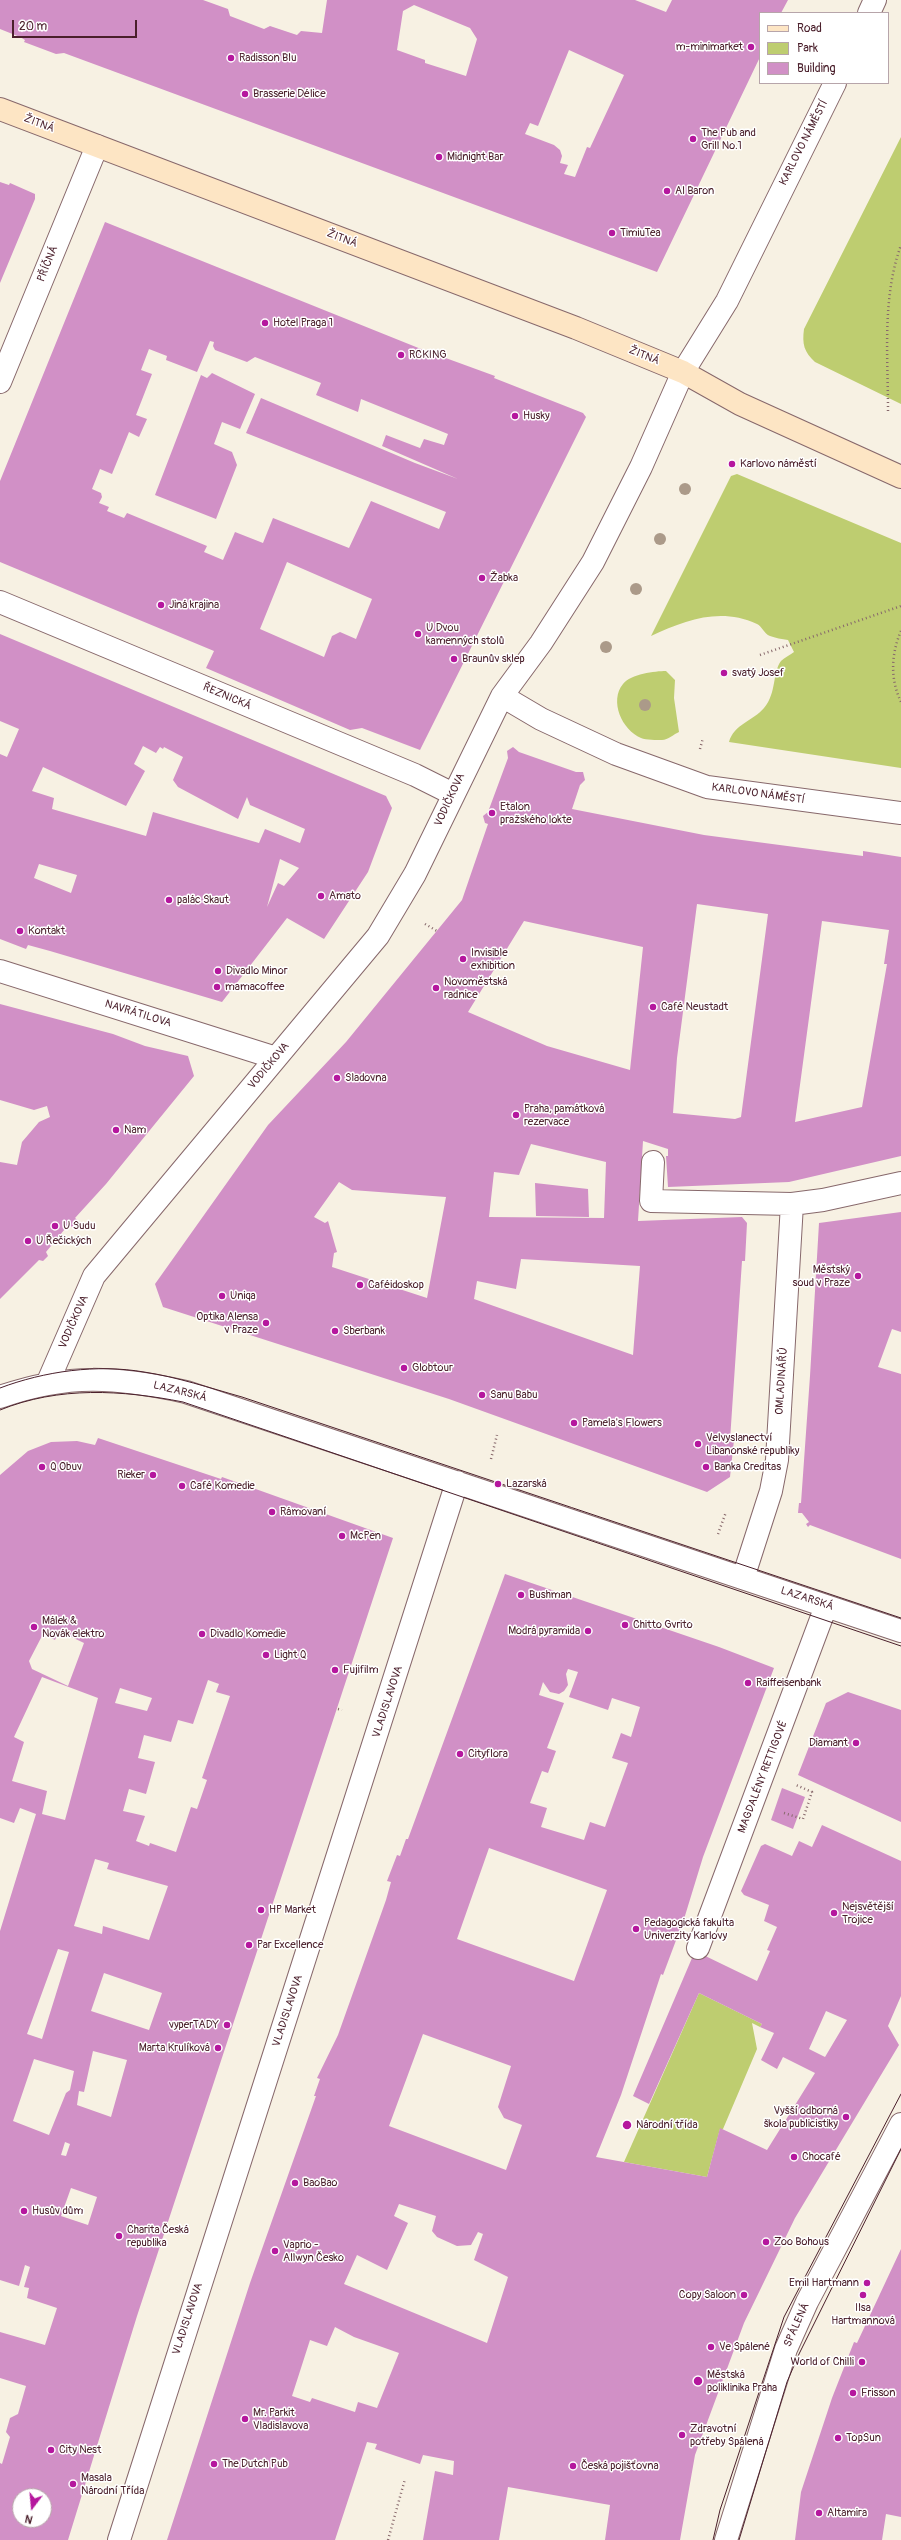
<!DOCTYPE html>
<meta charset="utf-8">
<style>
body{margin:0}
#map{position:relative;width:901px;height:2540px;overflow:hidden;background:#f7f1e3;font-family:Pangolin,sans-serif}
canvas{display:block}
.legend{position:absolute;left:759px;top:12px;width:130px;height:72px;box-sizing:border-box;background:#fff;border:1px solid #b7a5aa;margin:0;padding:5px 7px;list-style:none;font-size:12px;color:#4a1f2b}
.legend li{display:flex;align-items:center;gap:8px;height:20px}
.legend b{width:20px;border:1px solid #b7a5aa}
.north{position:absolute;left:12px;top:2488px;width:40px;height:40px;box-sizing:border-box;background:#fff;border:1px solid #b7a5aa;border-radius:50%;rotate:196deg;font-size:11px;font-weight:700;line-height:16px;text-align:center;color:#4a1f2b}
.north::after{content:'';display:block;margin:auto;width:14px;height:18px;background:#b5179e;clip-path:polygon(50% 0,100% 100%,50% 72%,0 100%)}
.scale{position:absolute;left:12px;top:20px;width:125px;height:18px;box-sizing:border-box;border:2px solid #4a1f2b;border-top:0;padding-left:5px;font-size:12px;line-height:14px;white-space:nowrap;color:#4a1f2b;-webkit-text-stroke:3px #fff;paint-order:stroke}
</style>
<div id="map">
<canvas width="901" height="2540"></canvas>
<ul class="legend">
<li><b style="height:5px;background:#fde5c4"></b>Road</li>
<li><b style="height:11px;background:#becd70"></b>Park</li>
<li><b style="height:11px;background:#d190c6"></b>Building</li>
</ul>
<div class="north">N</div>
<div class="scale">20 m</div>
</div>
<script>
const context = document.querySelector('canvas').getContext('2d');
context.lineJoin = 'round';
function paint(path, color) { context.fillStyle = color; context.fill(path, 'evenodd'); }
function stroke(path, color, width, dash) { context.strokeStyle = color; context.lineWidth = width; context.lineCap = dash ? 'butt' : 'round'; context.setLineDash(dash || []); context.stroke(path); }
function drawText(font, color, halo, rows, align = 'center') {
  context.font = font + ' Pangolin,sans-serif'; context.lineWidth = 3; context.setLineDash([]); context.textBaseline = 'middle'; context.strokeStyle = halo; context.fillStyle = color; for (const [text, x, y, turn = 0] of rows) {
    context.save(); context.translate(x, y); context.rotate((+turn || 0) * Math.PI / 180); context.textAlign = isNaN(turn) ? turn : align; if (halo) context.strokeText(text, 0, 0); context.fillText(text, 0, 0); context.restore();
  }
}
paint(new Path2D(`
 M901 137V404L815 362C804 352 802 344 804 329Z
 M737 474 901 543V768L729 742C734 724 753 721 764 708 777 692 772 673 781 661 784 658 790 655 794 652L788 640C782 639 775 638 770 636 764 634 762 626 757 624 720 607 686 620 651 636L731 476Z
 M666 671 675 680 674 698 679 732C674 734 668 740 662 740 657 740 646 740 641 738 622 730 609 701 623 684 631 674 655 671 666 671Z
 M699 1993 762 2024 760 2027 752 2023 757 2049 723 2129H720L707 2177 624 2162Z`), '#becd70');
paint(new Path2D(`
 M0 0H203L228 9 230 16 264 29 270 26 297 35 301 31 322 33 327 0H635L666 12 672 0H788L781 13H760V57L657 272 64 53 56 54 24 42 25 40 20 37 0 29ZM414 5 470 28 477 39 466 76 425 63V60L397 50 403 11ZM569 50 624 75 590 148 587 147 575 177 564 174 568 165 560 163 562 156 560 150 554 145 525 134 530 123 538 126Z
 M0 182 9 185 10 183 35 194V199L0 283Z
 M105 222 421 349 495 376 494 378 583 413 586 417 420 750 362 728 350 730 206 668 214 651 0 562V481ZM210 341 214 342 213 346 215 350 247 362 255 357 321 383 316 395 358 412 361 399 448 434 444 445 424 439 420 448 386 435 382 446 458 479 415 463 261 398 246 433 446 512 439 529 371 501 349 548 273 518 263 543 235 532 223 560 204 552 207 546 127 513 124 518 107 511 109 507 99 503 102 497 101 493 92 489 100 469 112 474 129 432 139 437 147 419 136 415 152 374 141 370 149 349 167 356 166 360 197 372ZM287 562 372 599 356 639 340 632 332 636 324 657 260 629Z
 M212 373 255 394 240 429 222 422 214 444 232 452 237 465 216 519 155 495 201 375 207 378Z
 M0 634 386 796 392 808 368 872 324 939 287 918 222 1002 50 951 28 945 26 949 0 939V754L7 757 19 729 0 721ZM143 746 156 753 160 747 163 749 164 747 183 757 173 780 178 787 238 819 247 797 250 805 305 829 300 843 265 829 259 843 153 812 146 836 52 809 54 798 32 791 43 767 126 806 145 771 134 764ZM280 859 299 868 284 886 278 883 267 907ZM39 864 77 875 71 893 34 878Z
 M513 747 519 752 576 772H583L585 780 580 785 572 809 704 835 863 856V851L901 857V1156L789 1182 668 1187 666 1156H668V1149L643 1141 638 1221 742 1217 747 1223 745 1261H742L730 1440H734L730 1477 707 1492 449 1399 163 1307 155 1284 268 1125 346 1042 462 900 488 824 485 823 483 816 488 812 508 758 507 751ZM697 904 768 914 741 1117 735 1119 673 1113 677 1058ZM524 921 643 947 630 1070 547 1046 468 1012ZM822 921 889 930 884 964H887L862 1107 795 1122ZM531 1144 606 1162 604 1218 489 1217 494 1172 519 1175ZM339 1182 352 1190 446 1197 427 1298 332 1267 334 1253 337 1252 328 1221 325 1223 314 1217ZM521 1259 640 1266 633 1355 474 1299 477 1281 516 1289Z
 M0 1004 113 1034 145 1046 188 1056 194 1076 106 1184 75 1218 81 1223 74 1229 69 1224 46 1252 48 1256 43 1261 39 1260 0 1299V1162L17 1165 22 1142 39 1122 50 1117 47 1106 34 1110 0 1100Z
 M535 1183 588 1189 589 1217 536 1216Z
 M901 1212V1332L892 1329 878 1367 901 1374V1559L810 1525 808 1527 806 1524 809 1522 802 1513H798L799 1503H801L810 1376 819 1223Z
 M98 1438 221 1479 222 1477 393 1538 137 2316 68 2540H0V2463L2 2464 10 2437 6 2432 10 2418 18 2414 26 2386 0 2378V2332L45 2345 57 2308 27 2298 29 2288 24 2287 30 2267 25 2265 19 2286 0 2280V1931L36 1814 20 1808 14 1823 0 1818V1475L28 1451 51 1442 77 1441 95 1445ZM59 1631 84 1643 68 1686 32 1669 29 1661 43 1634 55 1640ZM42 1677 98 1698 65 1820 42 1814 47 1791 12 1781 24 1742 14 1737ZM208 1680 219 1684 216 1692 230 1696 202 1778 207 1780 197 1809 191 1807 176 1852 150 1843 149 1846 136 1841 145 1816 123 1811 129 1789 146 1794 155 1762 138 1758 144 1735 171 1742 178 1720 193 1724ZM120 1688 152 1698 147 1711 115 1703ZM95 1859 109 1863 107 1869 168 1886 149 1940 103 1926 102 1934 74 1926ZM58 1949 69 1952 42 2039 27 2034ZM104 1973 162 1993 149 2030 91 2011ZM93 2051 127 2060 111 2117 77 2105 79 2091 84 2092ZM34 2059 74 2071 70 2090 66 2093 49 2135 13 2121ZM65 2142 70 2144 66 2156 61 2155ZM71 2188 97 2197 88 2225 61 2216ZM20 2496H44V2520H20Z
 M505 1574 719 1647 774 1668 703 1857 684 1919 663 1975 661 1974 621 2095 596 2157 707 2177 720 2128 767 2150 815 2073 783 2057 777 2069 761 2060 774 2033 760 2027 762 2024 699 1993 649 2104 633 2096 695 1951 757 1981 770 1951 767 1950 777 1927 764 1921 769 1905 744 1895 741 1891 761 1846 765 1844 792 1856 799 1841 812 1847 822 1825 901 1861V1996L888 2026 899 2045 795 2218 744 2323 695 2455 680 2540H605L610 2505 508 2487 499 2540H423L435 2471 453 2475 454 2461 423 2455 420 2464 375 2449 377 2444 367 2442 335 2540H167L250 2283 316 2096H314L320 2079 317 2078 338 2035 386 1900 391 1882 387 1881 397 1855 400 1856 406 1839H408ZM568 1669 578 1672 569 1697 608 1710 612 1698 640 1707 631 1737 621 1733 612 1758 628 1763 605 1827 590 1822 584 1840 541 1827 547 1808 530 1803 542 1771 548 1773 556 1751 547 1748 564 1703 539 1695 543 1682 550 1692 559 1694 564 1691 568 1685 566 1674ZM489 1848 607 1890 574 1981 457 1939ZM826 2011 847 2020 825 2057 809 2049ZM423 2034 511 2066 498 2107 504 2118 522 2125 506 2170 389 2126ZM399 2204 436 2216 432 2231 437 2237 457 2246 471 2245 478 2232 483 2234 474 2260 508 2277 487 2343 344 2284 357 2255 387 2270 408 2223 394 2216ZM335 2327 354 2337 399 2353 377 2408 358 2402 355 2412 312 2398 310 2402 292 2396 310 2340 327 2346Z
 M848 1692 901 1710V1822L798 1775 826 1703Z
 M782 1788 805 1797 793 1829 771 1820Z
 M901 2249V2517L886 2514 882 2540H795L801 2492 832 2398 854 2342 857 2343Z`), '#d190c6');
const minor = new Path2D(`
 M0 382 97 146
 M0 602 415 775 453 794
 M502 696 541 719 616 754 707 787 901 813
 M0 971 276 1058
 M653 1162 651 1201 792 1204 777 1460 771 1491 743 1578
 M792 1204 823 1200 901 1183
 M47 1384 94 1276 378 936 415 874 502 696 541 643 593 562 641 467 683 372
 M0 1397C68 1373 117 1377 186 1392L901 1631
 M698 1948 826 1606
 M119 2540 457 1482
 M726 2540 786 2349 807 2302 901 2124`);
const tertiary = new Path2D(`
 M869 13 875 0
 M683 372 727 301 835 83`);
const secondary = new Path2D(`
 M0 109 576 328 683 372 740 404 901 477`);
stroke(minor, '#87686b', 24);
stroke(tertiary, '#87686b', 24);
stroke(secondary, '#87686b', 24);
stroke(new Path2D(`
 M888 411C888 354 882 298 901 245
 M901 631C891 654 890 679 901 702
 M760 655 901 606
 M700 749 703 738
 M425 924 437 931
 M491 1459 497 1435
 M718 1534 726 1512
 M338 1709 342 1710
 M784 1813 803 1819 812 1792 796 1785
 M388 2540 405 2479`), '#87686b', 2.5, [1, 3]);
stroke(minor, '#fff', 22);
stroke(tertiary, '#fff', 22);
stroke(secondary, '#fde5c4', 22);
stroke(new Path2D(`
 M0 1388C45 1371 97 1364 144 1372 177 1377 210 1388 242 1397L901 1618
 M0 1410C59 1386 122 1390 183 1402L901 1646
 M713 2540 720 2510 784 2317 901 2094
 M739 2540 787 2382 799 2354 901 2149`), '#4a1f2b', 1);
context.fillStyle = '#ab9a89';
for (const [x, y] of [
 [685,489],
 [660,539],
 [636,589],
 [606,647],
 [645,705]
]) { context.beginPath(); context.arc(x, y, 6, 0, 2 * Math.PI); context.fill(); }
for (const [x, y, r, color] of [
 [751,47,4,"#b5179e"],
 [231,58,4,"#b5179e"],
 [245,94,4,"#b5179e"],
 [693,139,4,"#b5179e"],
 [439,157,4,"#b5179e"],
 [667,191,4,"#b5179e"],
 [612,233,4,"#b5179e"],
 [265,323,4,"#b5179e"],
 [401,355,4,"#b5179e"],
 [515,416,4,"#b5179e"],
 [732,464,4,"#b5179e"],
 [482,578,4,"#b5179e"],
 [161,605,4,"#b5179e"],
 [418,634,4,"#b5179e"],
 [454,659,4,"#b5179e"],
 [724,673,4,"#b5179e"],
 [492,813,4,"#b5179e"],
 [321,896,4,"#b5179e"],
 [169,900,4,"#b5179e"],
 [20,931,4,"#b5179e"],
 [463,959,4,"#b5179e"],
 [218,971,4,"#b5179e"],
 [217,987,4,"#b5179e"],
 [436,988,4,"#b5179e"],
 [653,1007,4,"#b5179e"],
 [337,1078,4,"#b5179e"],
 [516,1115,4,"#b5179e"],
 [116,1130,4,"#b5179e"],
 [55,1226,4,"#b5179e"],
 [28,1241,4,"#b5179e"],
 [858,1276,4,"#b5179e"],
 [360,1285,4,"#b5179e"],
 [222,1296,4,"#b5179e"],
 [266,1323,4,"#b5179e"],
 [335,1331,4,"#b5179e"],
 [404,1368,4,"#b5179e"],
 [482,1395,4,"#b5179e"],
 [574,1423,4,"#b5179e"],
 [698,1444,4,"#b5179e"],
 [42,1467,4,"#b5179e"],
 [706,1467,4,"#b5179e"],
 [153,1475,4,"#b5179e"],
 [498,1484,4,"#b5179e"],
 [182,1486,4,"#b5179e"],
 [272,1512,4,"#b5179e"],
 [342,1536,4,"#b5179e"],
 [521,1595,4,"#b5179e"],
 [625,1625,4,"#b5179e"],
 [34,1627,4,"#b5179e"],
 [588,1631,4,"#b5179e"],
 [202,1634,4,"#b5179e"],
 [266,1655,4,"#b5179e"],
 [335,1670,4,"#b5179e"],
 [748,1683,4,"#b5179e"],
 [856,1743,4,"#b5179e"],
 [460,1754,4,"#b5179e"],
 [261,1910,4,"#b5179e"],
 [834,1913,4,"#b5179e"],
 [636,1929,4,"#b5179e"],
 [249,1945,4,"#b5179e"],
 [227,2025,4,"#b5179e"],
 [218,2048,4,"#b5179e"],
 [846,2117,4,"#b5179e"],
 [627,2125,5,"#b5179e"],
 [794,2157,4,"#b5179e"],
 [295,2183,4,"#b5179e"],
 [24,2211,4,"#b5179e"],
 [119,2236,4,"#b5179e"],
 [766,2242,4,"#b5179e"],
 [275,2251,4,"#b5179e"],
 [867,2283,4,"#b5179e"],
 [744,2295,4,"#b5179e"],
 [863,2295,4,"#b5179e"],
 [711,2347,4,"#b5179e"],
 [862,2362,4,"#b5179e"],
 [698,2381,5,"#b5179e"],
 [853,2393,4,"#b5179e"],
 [245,2419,4,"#b5179e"],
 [682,2435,4,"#b5179e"],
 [838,2438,4,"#b5179e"],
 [51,2450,4,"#b5179e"],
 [214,2464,4,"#b5179e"],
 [573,2466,4,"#b5179e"],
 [73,2484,4,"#b5179e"],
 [819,2513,4,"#b5179e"]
]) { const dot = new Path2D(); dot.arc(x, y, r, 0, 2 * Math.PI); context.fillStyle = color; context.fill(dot); stroke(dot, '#fff', 1.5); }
drawText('11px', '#4a1f2b', '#fff', [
 ["m-minimarket",743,47,"right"],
 ["Radisson Blu",239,58],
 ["Brasserie Délice",253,94],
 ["The Pub and",701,133],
 ["Grill No.1",701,146],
 ["Midnight Bar",447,157],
 ["Al Baron",675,191],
 ["TimiuTea",620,233],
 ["Hotel Praga 1",273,323],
 ["RCKING",409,355],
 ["Husky",523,416],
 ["Karlovo náměstí",740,464],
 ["Žabka",490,578],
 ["Jiná krajina",169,605],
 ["U Dvou",426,628],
 ["kamenných stolů",426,641],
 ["Braunův sklep",462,659],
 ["svatý Josef",732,673],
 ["Etalon",500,807],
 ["pražského lokte",500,820],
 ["Amato",329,896],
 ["palác Skaut",177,900],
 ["Kontakt",28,931],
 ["Invisible",471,953],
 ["exhibition",471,966],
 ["Divadlo Minor",226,971],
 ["Novoměstská",444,982],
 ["radnice",444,995],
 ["mamacoffee",225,987],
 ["Café Neustadt",661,1007],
 ["Sladovna",345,1078],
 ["Praha, památková",524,1109],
 ["rezervace",524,1122],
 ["Nam",124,1130],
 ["U Sudu",63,1226],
 ["U Řečických",36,1241],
 ["Městský",850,1270,"right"],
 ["soud v Praze",850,1283,"right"],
 ["Caféidoskop",368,1285],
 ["Uniqa",230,1296],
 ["Optika Alensa",258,1317,"right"],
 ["v Praze",258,1330,"right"],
 ["Sberbank",343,1331],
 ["Globtour",412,1368],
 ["Sanu Babu",490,1395],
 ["Pamela's Flowers",582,1423],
 ["Velvyslanectví",706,1438],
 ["Libanonské republiky",706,1451],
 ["Q Obuv",50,1467],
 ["Banka Creditas",714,1467],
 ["Rieker",145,1475,"right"],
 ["Lazarská",506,1484],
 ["Café Komedie",190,1486],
 ["Rámovaní",280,1512],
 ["McPen",350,1536],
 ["Bushman",529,1595],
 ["Málek &",42,1621],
 ["Novák elektro",42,1634],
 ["Chitto Gvrito",633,1625],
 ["Modrá pyramida",580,1631,"right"],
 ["Divadlo Komedie",210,1634],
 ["Light Q",274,1655],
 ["Fujifilm",343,1670],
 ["Raiffeisenbank",756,1683],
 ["Diamant",848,1743,"right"],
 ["Cityflora",468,1754],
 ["Nejsvětější",842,1907],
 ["Trojice",842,1920],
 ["HP Market",269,1910],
 ["Pedagogická fakulta",644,1923],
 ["Univerzity Karlovy",644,1936],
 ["Par Excellence",257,1945],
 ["vyperTADY",219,2025,"right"],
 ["Marta Krulíková",210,2048,"right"],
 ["Vyšší odborná",838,2111,"right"],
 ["škola publicistiky",838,2124,"right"],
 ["Národní třída",636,2125],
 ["Chocafé",802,2157],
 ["BaoBao",303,2183],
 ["Husův dům",32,2211],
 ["Charita Česká",127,2230],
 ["republika",127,2243],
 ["Zoo Bohous",774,2242],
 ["Vaprio -",283,2245],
 ["Allwyn Česko",283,2258],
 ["Emil Hartmann",859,2283,"right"],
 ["Copy Saloon",736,2295,"right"],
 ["Ilsa",863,2308,"center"],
 ["Hartmannová",863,2321,"center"],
 ["Ve Spálené",719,2347],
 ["World of Chilli",854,2362,"right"],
 ["Městská",707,2375],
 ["poliklinika Praha",707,2388],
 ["Frisson",861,2393],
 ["Mr. Parkit",253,2413],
 ["Vladislavova",253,2426],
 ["Zdravotní",690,2429],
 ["potřeby Spálená",690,2442],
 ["TopSun",846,2438],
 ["City Nest",59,2450],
 ["The Dutch Pub",222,2464],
 ["Česká pojišťovna",581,2466],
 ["Masala",81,2478],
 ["Národní Třída",81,2491],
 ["Altamira",827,2513]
], 'left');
drawText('11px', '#4a1f2b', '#fff', [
 ["ŽITNÁ",39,124,21],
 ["KARLOVO NÁMĚSTÍ",804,143,-63],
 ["ŽITNÁ",342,239,21],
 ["PŘÍČNÁ",48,264,-68],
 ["ŽITNÁ",644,356,22],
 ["ŘEZNICKÁ",227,697,23],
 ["KARLOVO NÁMĚSTÍ",758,794,8],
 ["VODIČKOVA",450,800,-65],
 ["NAVRÁTILOVA",138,1014,17],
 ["VODIČKOVA",269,1066,-50],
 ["VODIČKOVA",74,1322,-66],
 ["OMLADINÁŘŮ",782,1381,-86],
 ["LAZARSKÁ",180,1392,14],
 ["LAZARSKÁ",807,1599,18],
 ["VLADISLAVOVA",388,1702,-72],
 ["MAGDALÉNY RETTIGOVÉ",763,1777,-69],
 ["VLADISLAVOVA",288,2011,-72],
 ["VLADISLAVOVA",188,2319,-72],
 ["SPÁLENÁ",797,2325,-66]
]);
</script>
